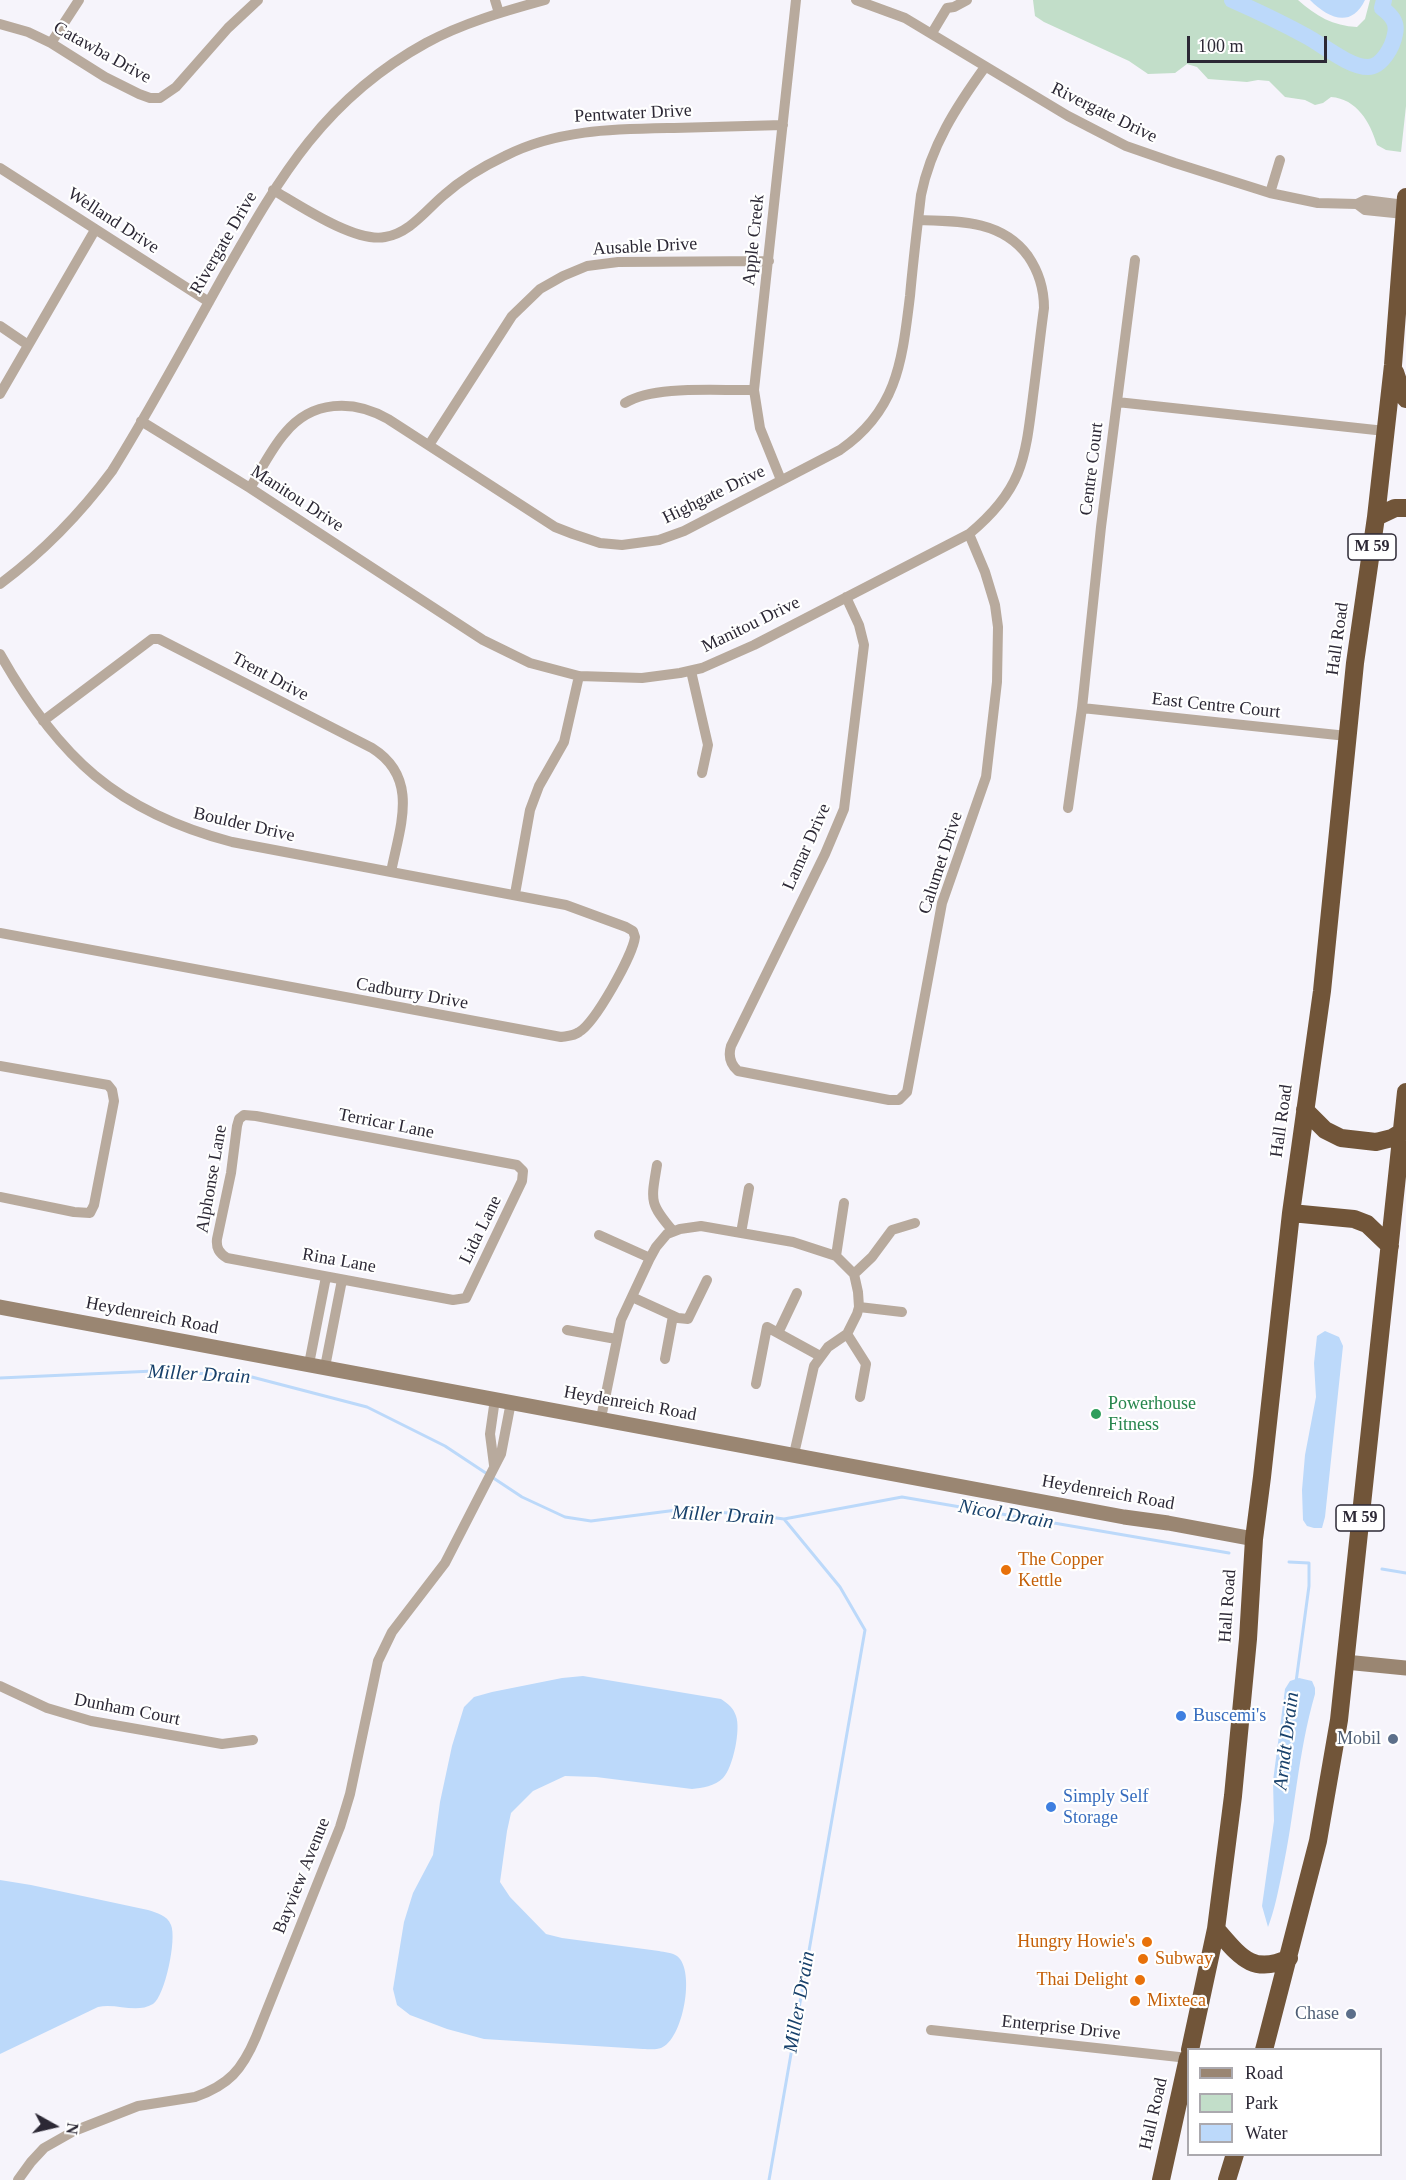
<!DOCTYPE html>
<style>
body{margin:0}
#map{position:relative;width:1406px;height:2180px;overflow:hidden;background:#f6f4fb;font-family:Georgia,serif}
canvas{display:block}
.legend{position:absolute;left:1187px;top:2048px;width:195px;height:108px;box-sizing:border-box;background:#fff;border:2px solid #aba9ae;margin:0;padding:8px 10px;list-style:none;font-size:18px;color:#2c2835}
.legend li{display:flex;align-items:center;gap:12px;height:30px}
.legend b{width:30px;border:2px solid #aba9ae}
.north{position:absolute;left:24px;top:2096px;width:60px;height:60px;-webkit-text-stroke:4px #fff;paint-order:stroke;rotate:98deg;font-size:16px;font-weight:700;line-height:24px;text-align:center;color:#2c2835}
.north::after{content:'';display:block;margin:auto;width:21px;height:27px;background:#2c2835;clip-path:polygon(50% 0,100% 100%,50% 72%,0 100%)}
.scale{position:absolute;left:1187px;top:36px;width:140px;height:27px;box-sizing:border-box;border:3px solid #2c2835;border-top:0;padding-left:8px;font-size:18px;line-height:21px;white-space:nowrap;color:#2c2835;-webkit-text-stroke:4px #fff;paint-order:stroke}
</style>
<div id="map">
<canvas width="1406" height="2180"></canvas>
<ul class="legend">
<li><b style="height:8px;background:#9a8672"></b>Road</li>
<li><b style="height:16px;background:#c2dec9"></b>Park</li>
<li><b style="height:16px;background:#bcd9fa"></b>Water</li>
</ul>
<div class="north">N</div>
<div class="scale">100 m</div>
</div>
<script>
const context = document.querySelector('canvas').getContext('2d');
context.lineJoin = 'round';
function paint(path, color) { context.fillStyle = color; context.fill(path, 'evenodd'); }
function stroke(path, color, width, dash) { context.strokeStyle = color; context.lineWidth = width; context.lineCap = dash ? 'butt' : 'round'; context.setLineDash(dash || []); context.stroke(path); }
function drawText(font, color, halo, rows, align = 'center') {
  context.font = font + ' Georgia,serif'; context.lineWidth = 4.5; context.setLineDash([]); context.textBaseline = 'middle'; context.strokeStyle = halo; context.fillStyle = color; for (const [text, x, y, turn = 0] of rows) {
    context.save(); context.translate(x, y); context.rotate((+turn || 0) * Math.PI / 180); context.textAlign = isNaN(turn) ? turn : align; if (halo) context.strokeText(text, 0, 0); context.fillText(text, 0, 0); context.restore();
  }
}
paint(new Path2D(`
 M1033 0H1298C1316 16 1333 26 1357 27L1365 19 1370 0H1406V106L1401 152 1386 150 1377 145C1370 122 1357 99 1331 97L1323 103 1315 105 1305 100 1285 97 1269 81 1258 80 1247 82 1208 79 1197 67 1187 64 1175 73 1148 74 1129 61 1044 22 1035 16Z`), '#c2dec9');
paint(new Path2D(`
 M1310 0H1365C1351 29 1328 18 1310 0Z
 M1325 1331 1339 1337 1343 1346 1325 1517 1322 1528H1314L1307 1526 1303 1520 1302 1490 1305 1455 1316 1397 1314 1363 1317 1336Z
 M583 1676 721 1699C728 1704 733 1707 736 1716 741 1729 733 1768 723 1778 715 1786 702 1788 692 1789L596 1777 565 1776 533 1791 511 1813 507 1831 500 1882 510 1897 546 1934 562 1938 659 1951C664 1952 673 1953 677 1956 696 1970 683 2040 661 2048 656 2050 648 2049 643 2049L484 2039 447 2029 410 2015 397 2005 393 1989 404 1922 413 1893 433 1855 440 1802 452 1746 464 1707 474 1697 492 1692 562 1678Z
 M1299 1678 1312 1681 1315 1688V1694C1298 1752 1295 1813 1282 1873 1278 1891 1275 1909 1268 1927L1262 1906 1274 1821 1273 1781 1285 1689 1290 1681Z
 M0 1880 31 1885 148 1910C157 1913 167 1915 171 1925 177 1939 165 1996 153 2004 136 2014 117 2003 98 2007L0 2054Z`), '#bcd9fa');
stroke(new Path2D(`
 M0 1378 154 1371 248 1376 367 1407 445 1446 522 1497 565 1517 591 1521 677 1510 747 1514 784 1519 902 1497 1229 1553
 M1289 1562 1309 1563V1586L1296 1682
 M1382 1569 1406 1573
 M769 2180 865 1630 840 1587 784 1519`), '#bcd9fa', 3);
stroke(new Path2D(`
 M1232 0C1257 11 1282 23 1306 36 1323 45 1349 67 1368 67 1382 67 1393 46 1395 34 1398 22 1391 15 1382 8L1384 0`), '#bcd9fa', 16);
stroke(new Path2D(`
 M495 0 499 13
 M856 0 905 18 1068 116 1126 146 1175 163 1270 193 1318 203 1357 204
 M0 24 28 32 51 43 105 77 139 94 150 98H160L176 87 228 28 258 0
 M932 33 947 8 954 7 967 0
 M51 43 79 0
 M0 168 209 302
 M273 190C299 205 355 243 385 237 410 233 426 210 444 195 462 179 484 166 505 156 558 129 616 129 674 128 710 127 747 126 783 125
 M1270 193 1280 160
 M1404 214 1365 210 1357 204 1365 200 1405 205
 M0 326 28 345
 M0 394 95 230
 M1117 402 1385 431
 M625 403C655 385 717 391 754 390
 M141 421 250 488 483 640 530 663 579 676 642 678 680 673 702 668 754 645 969 534C1022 490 1025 461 1033 396 1037 366 1040 337 1044 308 1044 288 1039 272 1028 256 1002 220 958 221 918 220
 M429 445 512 316 540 289 563 276 587 266 618 262 769 261
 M781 480 760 428 754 390 796 0
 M250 488C261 470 271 449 285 433 312 400 353 399 388 419L555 527 573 534 600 543 622 545 659 540 684 531 840 450C898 410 902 360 910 296 913 262 917 229 921 195 931 146 956 107 985 67
 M0 584C43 552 80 514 112 471 152 407 188 339 225 273 280 177 324 99 426 43 463 23 505 11 545 0
 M846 597 859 625 864 645 844 809 825 854 731 1046C728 1056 730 1064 738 1071L889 1100H899L907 1092 908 1087 942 903 986 777 997 682 998 627 995 605 985 572 969 534
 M0 654C58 757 117 812 232 842L566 905 626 927 633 931 635 937C633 955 595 1023 579 1032 574 1036 567 1036 561 1037L0 933
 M691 671 708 745 702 773
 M1082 708 1347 736
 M43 721 152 639H159L372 748C420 778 400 826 391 872
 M1068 808 1082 708 1101 527 1135 260
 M515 894 530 810 539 786 564 742 579 676
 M0 1066 108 1085 112 1090 114 1101 94 1205 90 1213 74 1212 0 1197
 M244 1115 256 1116 517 1165 523 1171 522 1181 466 1298 453 1300 227 1258C219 1253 216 1248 217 1239L231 1173 237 1126 239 1119Z
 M657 1165C651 1201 649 1203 673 1231
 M741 1233 749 1188
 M599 1235 650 1258
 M836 1256 844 1203
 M632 1297 678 1318 688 1319 707 1280
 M859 1307 902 1312
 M567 1330 616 1339
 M778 1333 797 1293
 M847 1334 866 1364 860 1397
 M665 1359 673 1316
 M309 1364 326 1277
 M325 1367 342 1280
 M756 1384 767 1327 820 1356
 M601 1418 621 1320 650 1258 656 1247 667 1234 680 1229 701 1226 793 1242 836 1256 854 1274
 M794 1454 814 1366 828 1347 847 1334 857 1314 859 1307 858 1292 854 1274 872 1257 892 1230 915 1223
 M494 1465 490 1434 495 1399
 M0 1686 47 1708 91 1721 222 1744 253 1740
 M931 2030 1188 2058
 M18 2180 31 2162 44 2148 74 2131 138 2106 195 2097C229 2085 242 2070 256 2037L340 1827 350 1794 378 1661 392 1632 445 1563 501 1454 511 1402`), '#b8aa9d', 10);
stroke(new Path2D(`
 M0 1307 1124 1517 1168 1523 1254 1539
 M1345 1662 1406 1668`), '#9a8672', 15);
stroke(new Path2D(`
 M1395 372 1402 393 1406 399
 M1376 517 1395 508H1406
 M1305 1110 1325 1130 1341 1138 1376 1142 1392 1138 1402 1132
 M1291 1213 1354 1219 1367 1224 1390 1246
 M1216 1929C1239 1955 1252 1976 1289 1958
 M1190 2050 1216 1929 1233 1796 1248 1639 1254 1539 1262 1477 1291 1213 1322 991 1355 663 1376 517 1393 365 1406 197
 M1264 2050 1318 1841 1339 1720 1406 1092
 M1161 2180 1188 2058
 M1227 2180 1235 2154`), '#715539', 18);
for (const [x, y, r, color] of [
 [1096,1414,6,"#2e9e5b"],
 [1006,1570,6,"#e8710a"],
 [1181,1716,6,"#3f7fe0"],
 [1393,1739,6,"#5c6f8a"],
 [1051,1807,6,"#3f7fe0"],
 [1147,1942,6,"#e8710a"],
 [1143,1959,6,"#e8710a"],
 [1140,1980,6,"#e8710a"],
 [1135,2001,6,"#e8710a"],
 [1351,2014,6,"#5c6f8a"]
]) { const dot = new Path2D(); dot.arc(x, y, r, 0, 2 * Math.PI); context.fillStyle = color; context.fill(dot); stroke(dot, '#fff', 2); }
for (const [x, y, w] of [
 [1372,547,48],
 [1360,1518,48]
]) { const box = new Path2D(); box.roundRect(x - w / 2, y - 13, w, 26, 4.5); context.fillStyle = '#fff'; context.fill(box); stroke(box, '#2c2835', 1.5); }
drawText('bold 16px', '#2c2835', null, [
 ["M 59",1372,547],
 ["M 59",1360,1518]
]);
drawText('18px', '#2c2835', '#fff', [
 ["Catawba Drive",102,53,29],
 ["Rivergate Drive",1104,113,26],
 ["Pentwater Drive",633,114,-3],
 ["Welland Drive",113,221,33],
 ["Apple Creek",754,240,-84],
 ["Rivergate Drive",224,243,-60],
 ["Ausable Drive",645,247,-3],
 ["Centre Court",1092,469,-83],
 ["Highgate Drive",714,495,-26],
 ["Manitou Drive",297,499,33],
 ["Manitou Drive",751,625,-26],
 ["Hall Road",1338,639,-82],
 ["Trent Drive",270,677,28],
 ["East Centre Court",1216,706,6],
 ["Boulder Drive",244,825,13],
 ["Lamar Drive",807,847,-66],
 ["Calumet Drive",941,863,-72],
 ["Cadburry Drive",412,994,10],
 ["Hall Road",1282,1121,-82],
 ["Terricar Lane",386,1124,11],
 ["Alphonse Lane",212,1179,-80],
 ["Lida Lane",481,1230,-64],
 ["Rina Lane",339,1261,10],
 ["Heydenreich Road",152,1316,11],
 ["Heydenreich Road",630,1404,10],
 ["Heydenreich Road",1108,1493,10],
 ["Hall Road",1228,1606,-86],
 ["Dunham Court",127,1710,11],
 ["Bayview Avenue",302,1876,-68],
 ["Enterprise Drive",1061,2028,6],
 ["Hall Road",1154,2114,-77]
]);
drawText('18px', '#27864d', '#fff', [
 ["Powerhouse",1108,1404],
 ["Fitness",1108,1425]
], 'left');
drawText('18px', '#c56008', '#fff', [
 ["The Copper",1018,1560],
 ["Kettle",1018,1581],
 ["Hungry Howie's",1135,1942,"right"],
 ["Subway",1155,1959],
 ["Thai Delight",1128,1980,"right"],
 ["Mixteca",1147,2001]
], 'left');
drawText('18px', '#366cbe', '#fff', [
 ["Buscemi's",1193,1716],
 ["Simply Self",1063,1797],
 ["Storage",1063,1818]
], 'left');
drawText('18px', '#4e5e75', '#fff', [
 ["Mobil",1381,1739],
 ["Chase",1339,2014]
], 'right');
drawText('italic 20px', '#18416b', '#fff', [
 ["Miller Drain",199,1375,3],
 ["Nicol Drain",1006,1515,10],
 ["Miller Drain",723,1516,3],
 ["Arndt Drain",1287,1741,-83],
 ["Miller Drain",800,2002,-80]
]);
</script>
